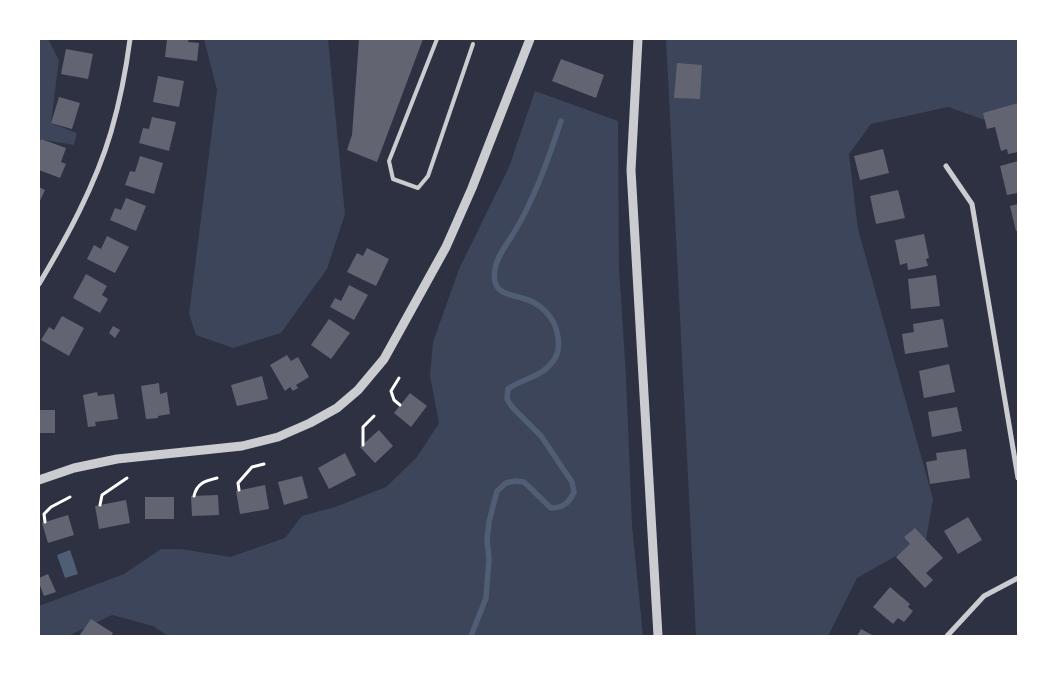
<!DOCTYPE html>
<style>
body{margin:0}
#map{position:relative;width:1057px;height:675px;overflow:hidden;background:#2d3142;font-family:"Roboto Condensed",sans-serif}
canvas{display:block}
.frame{position:absolute;inset:0;border:40px solid #fff;pointer-events:none}
</style>
<div id="map">
<canvas width="1057" height="675"></canvas>
<div class="frame"></div>
</div>
<script>
const context = document.querySelector('canvas').getContext('2d');
context.lineJoin = 'round';
function paint(path, color) { context.fillStyle = color; context.fill(path, 'evenodd'); }
function stroke(path, color, width, dash) { context.strokeStyle = color; context.lineWidth = width; context.lineCap = dash ? 'butt' : 'round'; context.setLineDash(dash || []); context.stroke(path); }
paint(new Path2D(`
 M39 39H48L59 60 51 123 77 133 74 145 39 139Z
 M204 39H328L345 214 327 269 281 333 233 348 196 335 189 314 217 90Z
 M666 39H1018V138L1002 126 948 107 871 124 849 154 858 229 933 499 926 539 857 578 828 636H696Z
 M535 91 618 121 619 268 626 376 632 525 643 636H168L153 626 112 615 68 636H39V606L124 574 161 549H181L230 557 285 538 302 516 335 507 386 487 417 457 439 423 430 376 433 342 459 269 509 167Z`), '#3c4559');
paint(new Path2D(`
 M70 550 78 574 65 578 57 555Z`), '#4f5d75');
stroke(new Path2D(`
 M471 636 486 598 489 559 487 540 489 522 497 491 506 483 515 481 524 482 551 508C563 508 569 503 574 492L572 482 541 436 512 407 507 399 508 389C520 380 537 378 548 367 557 358 560 350 558 337 555 317 541 303 522 298 513 295 504 295 498 288 494 283 494 275 495 269 497 255 509 242 516 229 521 221 526 211 530 202 543 176 552 148 561 121`), '#4f5d75', 5.5);
paint(new Path2D(`
 M167 39H189L188 42 199 43 197 61 165 57Z
 M359 39H423L377 162 347 150 352 135Z
 M66 49 93 54 88 79 61 74Z
 M561 59 604 75 596 98 552 81Z
 M677 63 702 65 700 99 674 98Z
 M158 76 184 81 179 107 153 102Z
 M59 97 80 103 72 129 51 123Z
 M1018 103V152L1008 154 1007 149 1001 151 995 127 987 129 983 113Z
 M152 117 176 122 169 151 139 143 143 128 149 129Z
 M41 139 66 148 61 162 66 164 60 178 39 170V143Z
 M883 149 889 173 860 180 854 156Z
 M140 156 163 163 154 194 125 185 130 171 135 172Z
 M1018 161V193L1007 195 1000 166Z
 M39 187 45 190 39 203Z
 M898 190 905 218 876 224 870 196Z
 M126 198 146 206 136 231 110 220 115 208 121 210Z
 M1018 204V231H1016L1010 206Z
 M924 234 929 258 926 259 928 266 908 270 907 263 900 265 895 240Z
 M107 236 129 247 115 273 87 259 94 245 101 249Z
 M367 248 389 259 376 286 347 272 357 253 363 256Z
 M86 274 107 286 102 295 108 299 100 313 73 298Z
 M936 275 940 306 911 309 908 279Z
 M349 285 368 295 354 320 330 307 335 298 341 301Z
 M62 316 84 328 69 356 41 340 49 327 54 330Z
 M329 319 350 333 331 359 311 345Z
 M943 319 948 347 905 354 902 334 914 332 913 324Z
 M113 326 120 330 115 338 109 333Z
 M287 355 291 361 298 357 309 377 296 385 298 388 293 391 290 387 285 391 270 365Z
 M949 364 955 392 924 398 919 371Z
 M262 376 268 399 237 406 231 385Z
 M159 383 160 394 167 392 170 414 158 416V418L146 419 141 386Z
 M97 392 98 396 114 394 118 419 95 422 96 426 88 427 83 395Z
 M410 393 427 406 411 427 394 413Z
 M957 407 962 431 932 437 928 412Z
 M39 410H55V433H39Z
 M379 430 393 446 375 463 360 447Z
 M966 449 970 478 930 484 926 462 937 460 936 453Z
 M345 453 356 475 329 489 318 468Z
 M302 476 308 498 284 505 278 482Z
 M265 485 269 509 240 514 236 491Z
 M218 495 219 515 192 516 191 496Z
 M145 497H174V519H145Z
 M126 500 130 523 99 529 95 506Z
 M68 515 74 535 48 543 42 523Z
 M968 517 982 540 958 554 944 531Z
 M915 528 943 558 926 573 933 580 925 588 896 557 910 544 904 537Z
 M48 574 56 592 44 596 39 583V578Z
 M890 587 910 604 908 607 913 611 904 622 898 618 893 624 873 607Z
 M91 619 113 633 111 636H79Z
 M861 629 874 636H857Z`), '#626471');
stroke(new Path2D(`
 M399 378 391 391 394 400 400 405
 M363 445V427L374 416
 M239 490 238 483 252 467 264 464
 M194 496C197 483 205 481 217 478
 M100 505 102 495 127 478
 M45 522 44 514 51 507 70 497`), '#fff', 3);
stroke(new Path2D(`
 M437 39 389 161 393 179 418 188 428 176 473 44`), '#caccd0', 4);
stroke(new Path2D(`
 M946 166 972 204 1018 478
 M39 284C67 237 95 186 111 132 120 101 126 70 130 39
 M947 636 984 596 1018 578`), '#caccd0', 5);
stroke(new Path2D(`
 M638 39 631 170 658 636
 M39 480 74 468 117 459 242 446 278 437 310 423 337 408 358 390 384 359 446 247 472 188 530 39`), '#caccd0', 9);
</script>
